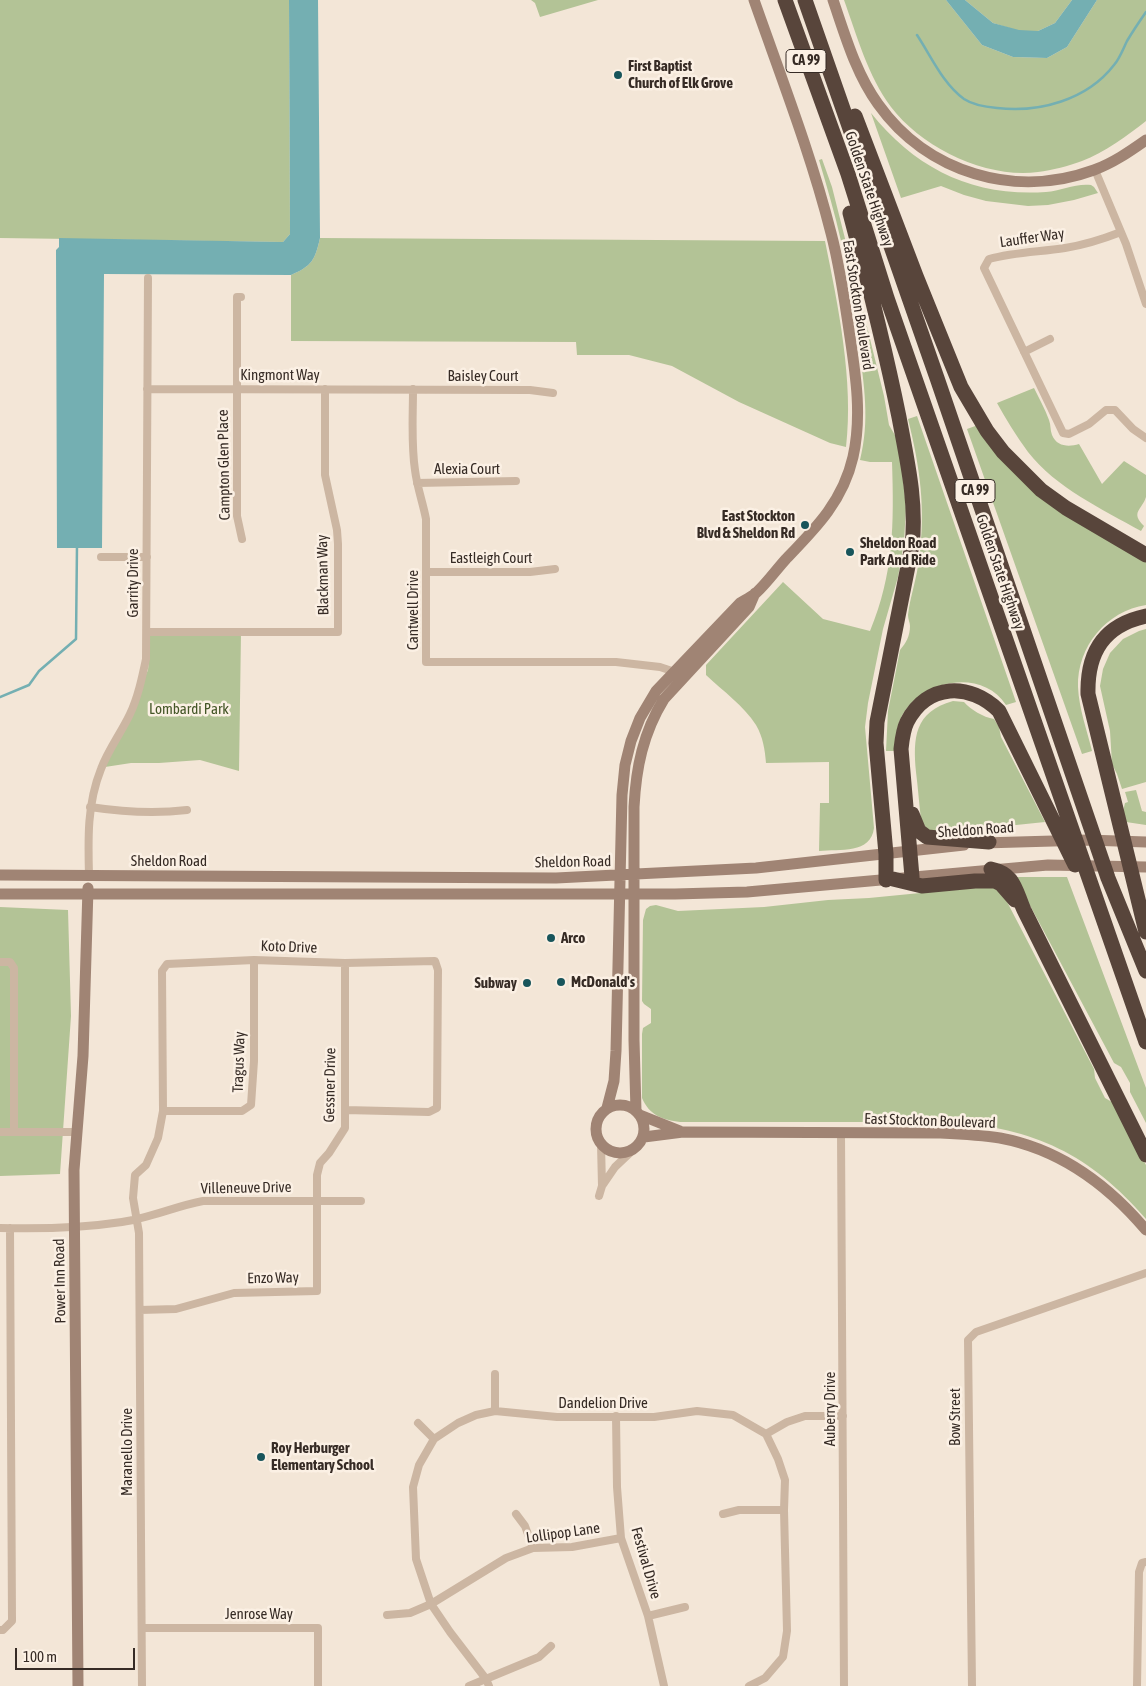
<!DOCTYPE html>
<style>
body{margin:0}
#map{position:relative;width:1146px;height:1686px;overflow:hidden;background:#f3e6d7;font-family:"Asap Condensed",sans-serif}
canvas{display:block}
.scale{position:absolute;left:15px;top:1648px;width:120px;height:22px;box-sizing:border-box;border:2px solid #362b25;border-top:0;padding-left:6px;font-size:15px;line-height:18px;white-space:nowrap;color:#362b25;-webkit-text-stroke:4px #fbf0e4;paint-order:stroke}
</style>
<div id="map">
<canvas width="1146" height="1686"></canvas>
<div class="scale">100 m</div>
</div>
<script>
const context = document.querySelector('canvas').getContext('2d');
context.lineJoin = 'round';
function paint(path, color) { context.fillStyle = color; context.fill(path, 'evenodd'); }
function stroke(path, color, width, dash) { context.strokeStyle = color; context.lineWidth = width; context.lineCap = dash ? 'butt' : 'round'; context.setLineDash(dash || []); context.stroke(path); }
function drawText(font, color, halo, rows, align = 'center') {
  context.font = font + ' "Asap Condensed",sans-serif'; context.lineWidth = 5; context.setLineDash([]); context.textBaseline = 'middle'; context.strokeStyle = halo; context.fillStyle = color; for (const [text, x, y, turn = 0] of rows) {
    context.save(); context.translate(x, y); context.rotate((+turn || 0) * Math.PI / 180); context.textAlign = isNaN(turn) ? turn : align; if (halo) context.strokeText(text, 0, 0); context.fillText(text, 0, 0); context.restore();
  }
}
paint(new Path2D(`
 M0 0H289L290 234 283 242 0 238Z
 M531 0H598L540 17 535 3Z
 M844 0H946L982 45 1013 57 1047 58 1067 47 1097 0H1146V121C1128 135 1104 153 1082 161 1069 166 1052 170 1038 172 987 179 922 148 891 107 868 76 857 36 844 0Z
 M965 0H1072L1055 23 1038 31H1019L993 23Z
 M871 113C916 169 973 197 1046 192 1061 191 1076 183 1091 185L1094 187 1098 193 1074 200 1048 205 1028 206 986 201 964 195 941 186 901 198Z
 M822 159 832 187 860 298 884 396 889 425 896 437 901 461 906 507 904 542 898 577 883 629 868 703 865 727 874 828C871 854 840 849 819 851L820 803H829V762L766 763C765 750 763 737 756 725 744 706 723 691 706 675V665L783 582 823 619 870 631C894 573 894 524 892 462H870L860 460C870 420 864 386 859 346 854 311 849 276 841 241 835 214 827 187 819 160Z
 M320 238 825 241C838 305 854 382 846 447L830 443 739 402 672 366 629 355H577L576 342 291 341V275C312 266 315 260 320 238Z
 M1034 388C1039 398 1045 409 1049 420 1051 425 1050 430 1052 435 1057 447 1069 447 1079 444L1102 484 1124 461 1146 475C1146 482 1146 491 1146 497 1142 510 1130 512 1144 526L1141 531C1102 509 1056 488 1028 452 1016 436 1006 419 997 403Z
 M917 416 1016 702 1006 705C981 666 916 681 900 720 896 730 896 740 896 751H886L888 711 900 650C906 643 910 636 910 626 910 623 908 619 908 615 910 597 917 578 919 559 926 509 920 467 908 419Z
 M978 425 994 449 1146 562V605C1107 611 1077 646 1078 687 1079 709 1087 730 1092 751L1082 754 967 429Z
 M1146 629V782L1122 789 1117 774 1112 764 1110 731 1100 686 1103 669 1110 653 1123 639 1139 631Z
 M147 632H241L239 771 200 760 159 763H131L105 767 148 670 150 647Z
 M953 701 964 702C971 710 983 717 994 719L999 727 1001 737 1045 822 939 833C929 832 924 827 921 819 919 803 918 788 916 772 913 738 914 712 953 701Z
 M1136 790 1142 811 1146 812V825L1126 822 1123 811 1125 803 1128 802 1125 792Z
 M1017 877H1067L1146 1088V1123L1130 1092V1083L1121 1067 1114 1063 1016 879Z
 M992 886 1004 896 1094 1069 1095 1078 1105 1098 1112 1102 1146 1165V1219C1090 1154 1034 1128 949 1122H680C663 1120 649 1115 642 1098V1034L643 1028 651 1023V1009L644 1004 642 1001 643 920 646 909 650 906 656 905 678 911 764 907 828 900 869 898Z
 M0 907 68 910 71 1016 60 1174 0 1176Z`), '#b3c396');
paint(new Path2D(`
 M289 0H318L320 238C315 260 312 266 291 275L104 274 102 548H57L56 250 59 247V238L283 242 290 234Z
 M946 0H965L993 23 1019 30 1038 31 1055 23 1072 0H1097L1067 47 1047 58 1013 57 982 45Z`), '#74afb2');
stroke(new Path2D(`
 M917 35C931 56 943 84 964 99 973 105 986 107 997 108 1039 113 1087 100 1114 65 1120 58 1123 49 1127 41 1133 31 1139 22 1146 12
 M0 697 29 685 39 671 76 639 77 545`), '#74afb2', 2.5);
stroke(new Path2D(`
 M1095 170 1126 244 1146 304
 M1121 232C1103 239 1084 245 1065 248 1039 252 1015 252 989 259L984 268 1063 433 1069 434 1089 424 1106 410H1115L1133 429 1146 438
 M241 297H237V516L242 539
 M1024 352 1050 339
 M147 389 530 390 553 393
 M413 389C413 416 411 444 415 470 417 487 423 503 426 519V662H616L660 667 678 673
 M417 483 516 481
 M101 557H147
 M427 572H530L555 569
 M147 632H338V544L337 530 325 475V389
 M90 807C123 812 154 814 187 810
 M89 876C88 839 87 804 101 769 108 750 121 733 130 714 138 697 142 678 146 659L148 278
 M0 962H10L14 968V1132
 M163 1111H242L251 1105 254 1061V960
 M0 1132H77
 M841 1133 844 1686
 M602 1186 615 1167 634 1149
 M599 1196 602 1186 601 1144
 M0 1228C40 1229 82 1228 122 1222 150 1218 176 1206 203 1201H361
 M140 1310 176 1309 234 1293 317 1291V1175L320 1163 329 1153 345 1128V963
 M495 1374V1411
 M616 1416 617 1487 621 1538 648 1616 664 1686
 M418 1423 434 1439
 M766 1434 787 1422 805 1416H843
 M516 1514 525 1526 533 1548
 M723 1514 739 1510H784
 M387 1615 410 1613 431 1604 506 1558 533 1548 572 1547 621 1538
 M648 1616 685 1607
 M142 1628H318V1686
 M0 1630H3L12 1621 10 1228
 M142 1686 139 1233 133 1198 135 1175 146 1165 158 1138 163 1111 162 971 167 964 254 960 345 963 435 961 438 970 437 1108 429 1112 345 1110
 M469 1686 539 1657 551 1646
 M489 1686 486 1679 450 1632 431 1604 416 1559 413 1487 419 1465 434 1439 458 1423 476 1415 495 1411 557 1417H654L697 1411 733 1415 766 1434 778 1459 785 1480 784 1510 787 1631 783 1657 765 1678 749 1686
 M972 1686 968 1340 976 1332 1146 1273
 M1137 1686 1139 1572 1142 1563 1146 1562`), '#ccb6a2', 8);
stroke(new Path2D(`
 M833 0C845 35 856 74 878 104 927 173 1015 199 1094 170 1113 163 1129 152 1146 140
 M983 843 1088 840 1146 842
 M0 875 556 878 756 868 964 845
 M0 894H675L747 892 1048 865 1146 867
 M596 1129a24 24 0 1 1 48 0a24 24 0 1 1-48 0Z
 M607 1108 614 1081 616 1051 622 795 625 765 631 741 640 718 656 691 740 603C745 600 751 597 756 593 767 583 776 570 786 559 816 528 843 501 853 457 862 417 856 377 850 337 845 302 840 267 831 233 811 154 781 77 754 0
 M636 1111 634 1040V807C636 768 643 733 664 699L749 607 755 593
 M640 1115 680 1131
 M644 1137 683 1132 939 1133C959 1134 980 1135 1000 1138 1059 1149 1108 1185 1146 1230
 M78 1686 74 1170 83 1056 88 888`), '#a08474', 11);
stroke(new Path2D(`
 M785 0 848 174 887 298 1146 1042
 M805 0 937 378 1108 878 1146 971
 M855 116 916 276 961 387 987 431 1003 452 1041 490 1066 508 1146 555
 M850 213C868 281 885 348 899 417 907 460 917 502 912 546L877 722 876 743 886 854V880
 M1146 616C1104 625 1087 652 1088 694L1146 932
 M912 814 919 831 927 837 989 842
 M991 869C1015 874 1015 890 1024 910L1146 1155
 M912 877 901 749C902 740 903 730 907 722 927 683 970 682 999 711L1075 865
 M893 879 922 886 975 881H995L1001 884 1015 900`), '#58453b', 15);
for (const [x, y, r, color] of [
 [618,75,5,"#18555b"],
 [805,525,5,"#18555b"],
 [850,552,5,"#18555b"],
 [551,938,5,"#18555b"],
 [561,982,5,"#18555b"],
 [527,983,5,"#18555b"],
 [261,1457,5,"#18555b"]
]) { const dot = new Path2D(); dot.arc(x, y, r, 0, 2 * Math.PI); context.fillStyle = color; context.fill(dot); stroke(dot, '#fbf0e4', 2); }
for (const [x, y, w] of [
 [806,61,40],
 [975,491,40]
]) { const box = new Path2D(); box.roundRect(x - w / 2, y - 11.5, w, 23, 4); context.fillStyle = '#fbf0e4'; context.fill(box); stroke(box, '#362b25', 1); }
drawText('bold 14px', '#362b25', null, [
 ["CA 99",806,61],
 ["CA 99",975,491]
]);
drawText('bold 15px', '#362b25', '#fbf0e4', [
 ["First Baptist",628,66],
 ["Church of Elk Grove",628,83],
 ["East Stockton",795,516,"right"],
 ["Blvd & Sheldon Rd",795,533,"right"],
 ["Sheldon Road",860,543],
 ["Park And Ride",860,560],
 ["Arco",561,938],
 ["McDonald's",571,982],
 ["Subway",517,983,"right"],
 ["Roy Herburger",271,1448],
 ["Elementary School",271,1465]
], 'left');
drawText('15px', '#362b25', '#fbf0e4', [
 ["Golden State Highway",869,189,71],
 ["Lauffer Way",1032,238,-8],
 ["East Stockton Boulevard",858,305,81],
 ["Kingmont Way",280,375],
 ["Baisley Court",483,376],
 ["Campton Glen Place",224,465,-91],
 ["Alexia Court",467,469],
 ["Eastleigh Court",491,558],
 ["Golden State Highway",1000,572,71],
 ["Blackman Way",323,575,-91],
 ["Garrity Drive",133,583,-90],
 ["Cantwell Drive",413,610,-90],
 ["Sheldon Road",976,830,-4],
 ["Sheldon Road",169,861],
 ["Sheldon Road",573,862,-1],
 ["Koto Drive",289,947,2],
 ["Tragus Way",239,1062,-88],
 ["Gessner Drive",330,1085,-89],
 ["East Stockton Boulevard",930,1121,2],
 ["Villeneuve Drive",246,1188,-1],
 ["Enzo Way",273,1278,-1],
 ["Power Inn Road",60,1281,-91],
 ["Dandelion Drive",603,1403],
 ["Auberry Drive",830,1409,-90],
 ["Bow Street",955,1417,-90],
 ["Maranello Drive",127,1452,-90],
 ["Lollipop Lane",563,1533,-8],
 ["Festival Drive",646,1563,74],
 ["Jenrose Way",259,1614]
]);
drawText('15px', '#445627', '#fbf0e4', [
 ["Lombardi Park",189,709]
]);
</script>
